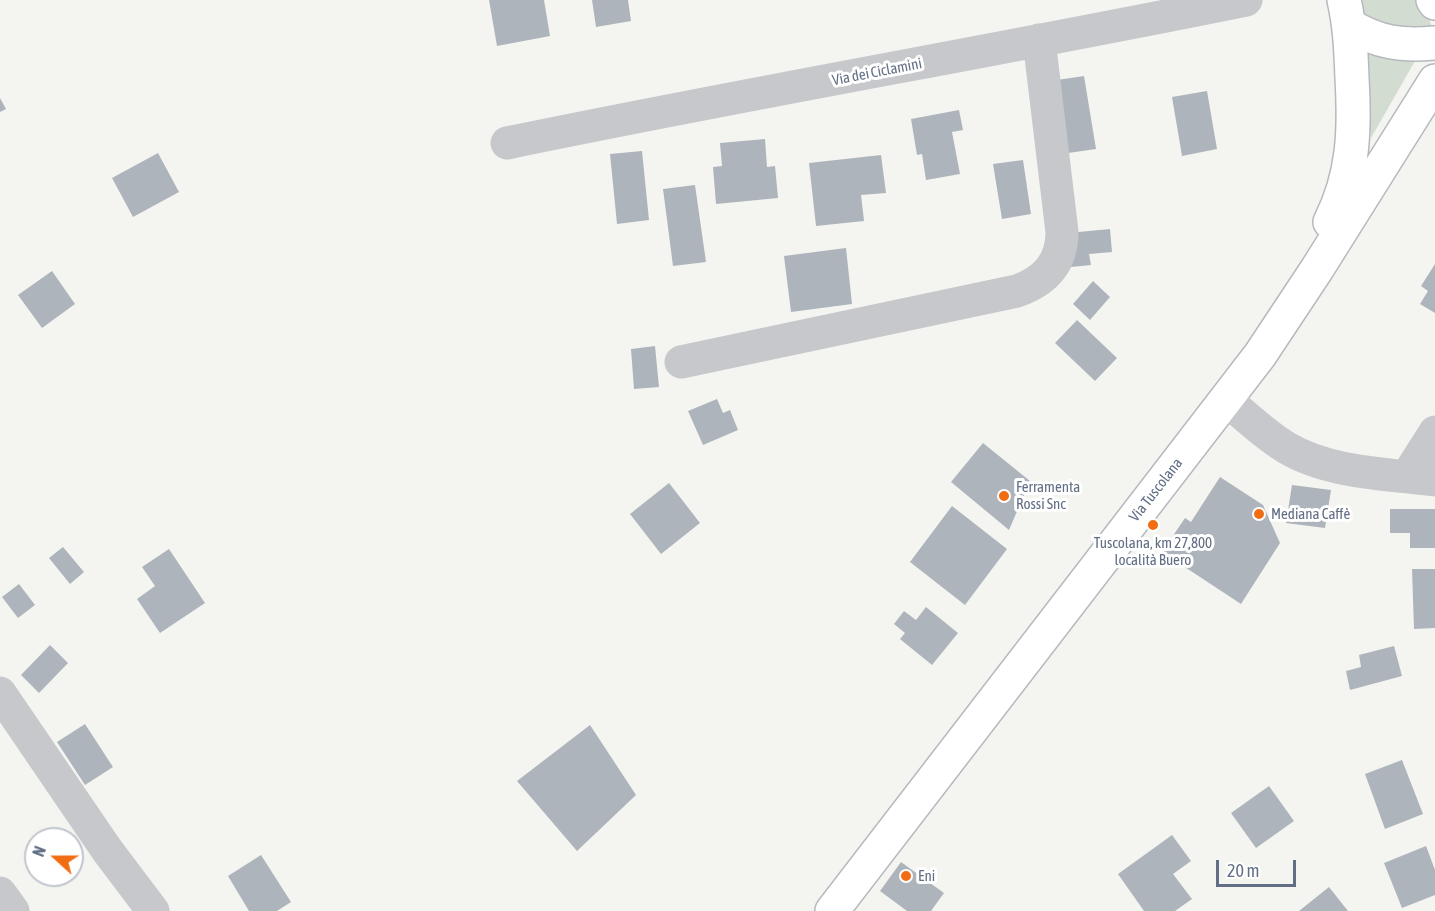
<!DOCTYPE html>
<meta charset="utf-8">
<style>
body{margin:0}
#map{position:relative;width:1435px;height:911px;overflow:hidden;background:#f4f5f0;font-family:"Asap Condensed",sans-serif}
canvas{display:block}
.north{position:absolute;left:24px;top:827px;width:60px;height:60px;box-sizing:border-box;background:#fff;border:2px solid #c0c5ce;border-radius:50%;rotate:291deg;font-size:16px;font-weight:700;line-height:24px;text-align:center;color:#616e84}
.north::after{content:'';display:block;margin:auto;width:21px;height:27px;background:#f16d13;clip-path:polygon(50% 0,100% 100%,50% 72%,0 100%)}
.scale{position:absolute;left:1216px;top:860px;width:80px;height:27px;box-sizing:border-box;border:3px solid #616e84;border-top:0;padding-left:8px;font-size:18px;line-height:21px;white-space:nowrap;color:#616e84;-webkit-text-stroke:4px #fff;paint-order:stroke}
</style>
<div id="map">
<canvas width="1435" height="911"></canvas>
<div class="north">N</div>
<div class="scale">20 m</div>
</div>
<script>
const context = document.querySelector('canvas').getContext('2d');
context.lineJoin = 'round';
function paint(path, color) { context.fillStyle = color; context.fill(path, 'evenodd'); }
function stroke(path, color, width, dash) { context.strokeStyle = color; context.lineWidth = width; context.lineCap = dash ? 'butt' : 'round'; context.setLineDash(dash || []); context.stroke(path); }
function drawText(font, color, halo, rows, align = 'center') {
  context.font = font + ' "Asap Condensed",sans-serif'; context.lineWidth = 6; context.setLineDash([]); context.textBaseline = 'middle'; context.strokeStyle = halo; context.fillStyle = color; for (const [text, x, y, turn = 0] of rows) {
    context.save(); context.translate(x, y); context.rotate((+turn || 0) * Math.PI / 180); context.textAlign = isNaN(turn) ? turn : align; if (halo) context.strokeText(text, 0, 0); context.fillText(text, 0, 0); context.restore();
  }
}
paint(new Path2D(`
 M1358 0H1422L1432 27C1397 38 1382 33 1358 8Z
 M1362 49 1419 54 1371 138Z`), '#d3dcd1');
paint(new Path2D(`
 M489 0H544L550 36 497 46Z
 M592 0H628L631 21 596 27Z
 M1084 76 1096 149 1061 154 1050 81Z
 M1207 91 1217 149 1182 156 1172 97Z
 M0 98 6 109 0 112Z
 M959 110 963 130 952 132 960 174 926 180 922 154 917 155 911 119Z
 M765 139 767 167 775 166 778 198 716 204 713 167 722 166 720 143Z
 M642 151 649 220 617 224 610 154Z
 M158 153 179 192 133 217 112 178Z
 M881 155 886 193 861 195 864 221 816 226 809 163Z
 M1023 160 1031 214 1002 219 993 164Z
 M695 185 706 262 673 266 663 189Z
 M1110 229 1112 252 1089 254 1091 265 1071 267 1068 233Z
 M846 248 852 304 791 312 784 256Z
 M1435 264V313L1420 304 1428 291 1421 286Z
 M52 271 75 304 42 328 18 295Z
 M1093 281 1110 297 1090 320 1073 304Z
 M1077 320 1117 358 1095 381 1055 343Z
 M655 346 659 387 634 389 631 349Z
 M717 399 723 413 730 410 738 430 703 445 688 411Z
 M983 443 1030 481 1009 530 951 482Z
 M1220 477 1263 505 1280 543 1241 604 1162 552 1185 518 1191 522Z
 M669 483 700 523 661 554 630 514Z
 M1292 485 1331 490 1325 528 1286 523Z
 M952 506 1007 549 965 605 910 562Z
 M1390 509H1435V548H1410V533H1390Z
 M63 547 84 572 70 584 49 558Z
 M169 549 205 603 160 633 137 599 155 586 142 567Z
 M1412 569H1435V628L1414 629Z
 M19 584 35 605 18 618 2 597Z
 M926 607 958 633 932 665 900 639 905 633 894 624 904 611 916 620Z
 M50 645 68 663 39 693 21 675Z
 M1394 646 1402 676 1350 690 1346 671 1361 667 1359 655Z
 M85 724 113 767 85 785 57 742Z
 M590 725 636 795 577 851 517 781Z
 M1402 760 1423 814 1385 829 1365 774Z
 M1269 786 1294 821 1256 848 1231 813Z
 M1172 835 1191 861 1173 874 1192 899 1175 911H1144L1118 874Z
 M1426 846 1435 870V895L1402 908 1384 863Z
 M261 855 291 902 277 911H249L228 876Z
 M901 862 944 893 931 911H907L880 891Z
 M1329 887 1348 911H1299Z`), '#aeb4bb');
const major = new Path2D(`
 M1433 0 1435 3
 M1349 25C1378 43 1402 46 1435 43
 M1330 222C1354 175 1355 129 1352 78 1351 51 1350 26 1344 0
 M832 911 1260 355 1317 269 1435 81`);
stroke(major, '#b6b9be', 36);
stroke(new Path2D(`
 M507 143C753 92 1000 50 1246 0
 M681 362 1017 291C1045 281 1062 263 1062 232L1039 40
 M1226 400C1246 416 1265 435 1287 448 1329 473 1387 474 1435 480
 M1407 476 1435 432
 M0 693 107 850 153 911
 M0 893 13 911`), '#c6c8cc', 33);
stroke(major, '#fff', 33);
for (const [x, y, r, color] of [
 [1004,496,6,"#f16d13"],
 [1259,514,6,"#f16d13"],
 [1153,525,6,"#f16d13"],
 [906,876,6,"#f16d13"]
]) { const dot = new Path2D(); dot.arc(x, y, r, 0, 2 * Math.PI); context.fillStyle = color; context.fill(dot); stroke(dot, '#fff', 2); }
drawText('15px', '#616e84', '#fff', [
 ["Via dei Ciclamini",877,72,-11],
 ["Via Tuscolana",1156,490,-52]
]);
drawText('15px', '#616e84', '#fff', [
 ["Ferramenta",1016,487],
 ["Rossi Snc",1016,504],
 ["Mediana Caffè",1271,514],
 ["Tuscolana, km 27,800",1153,543,"center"],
 ["località Buero",1153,560,"center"],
 ["Eni",918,876]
], 'left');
</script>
